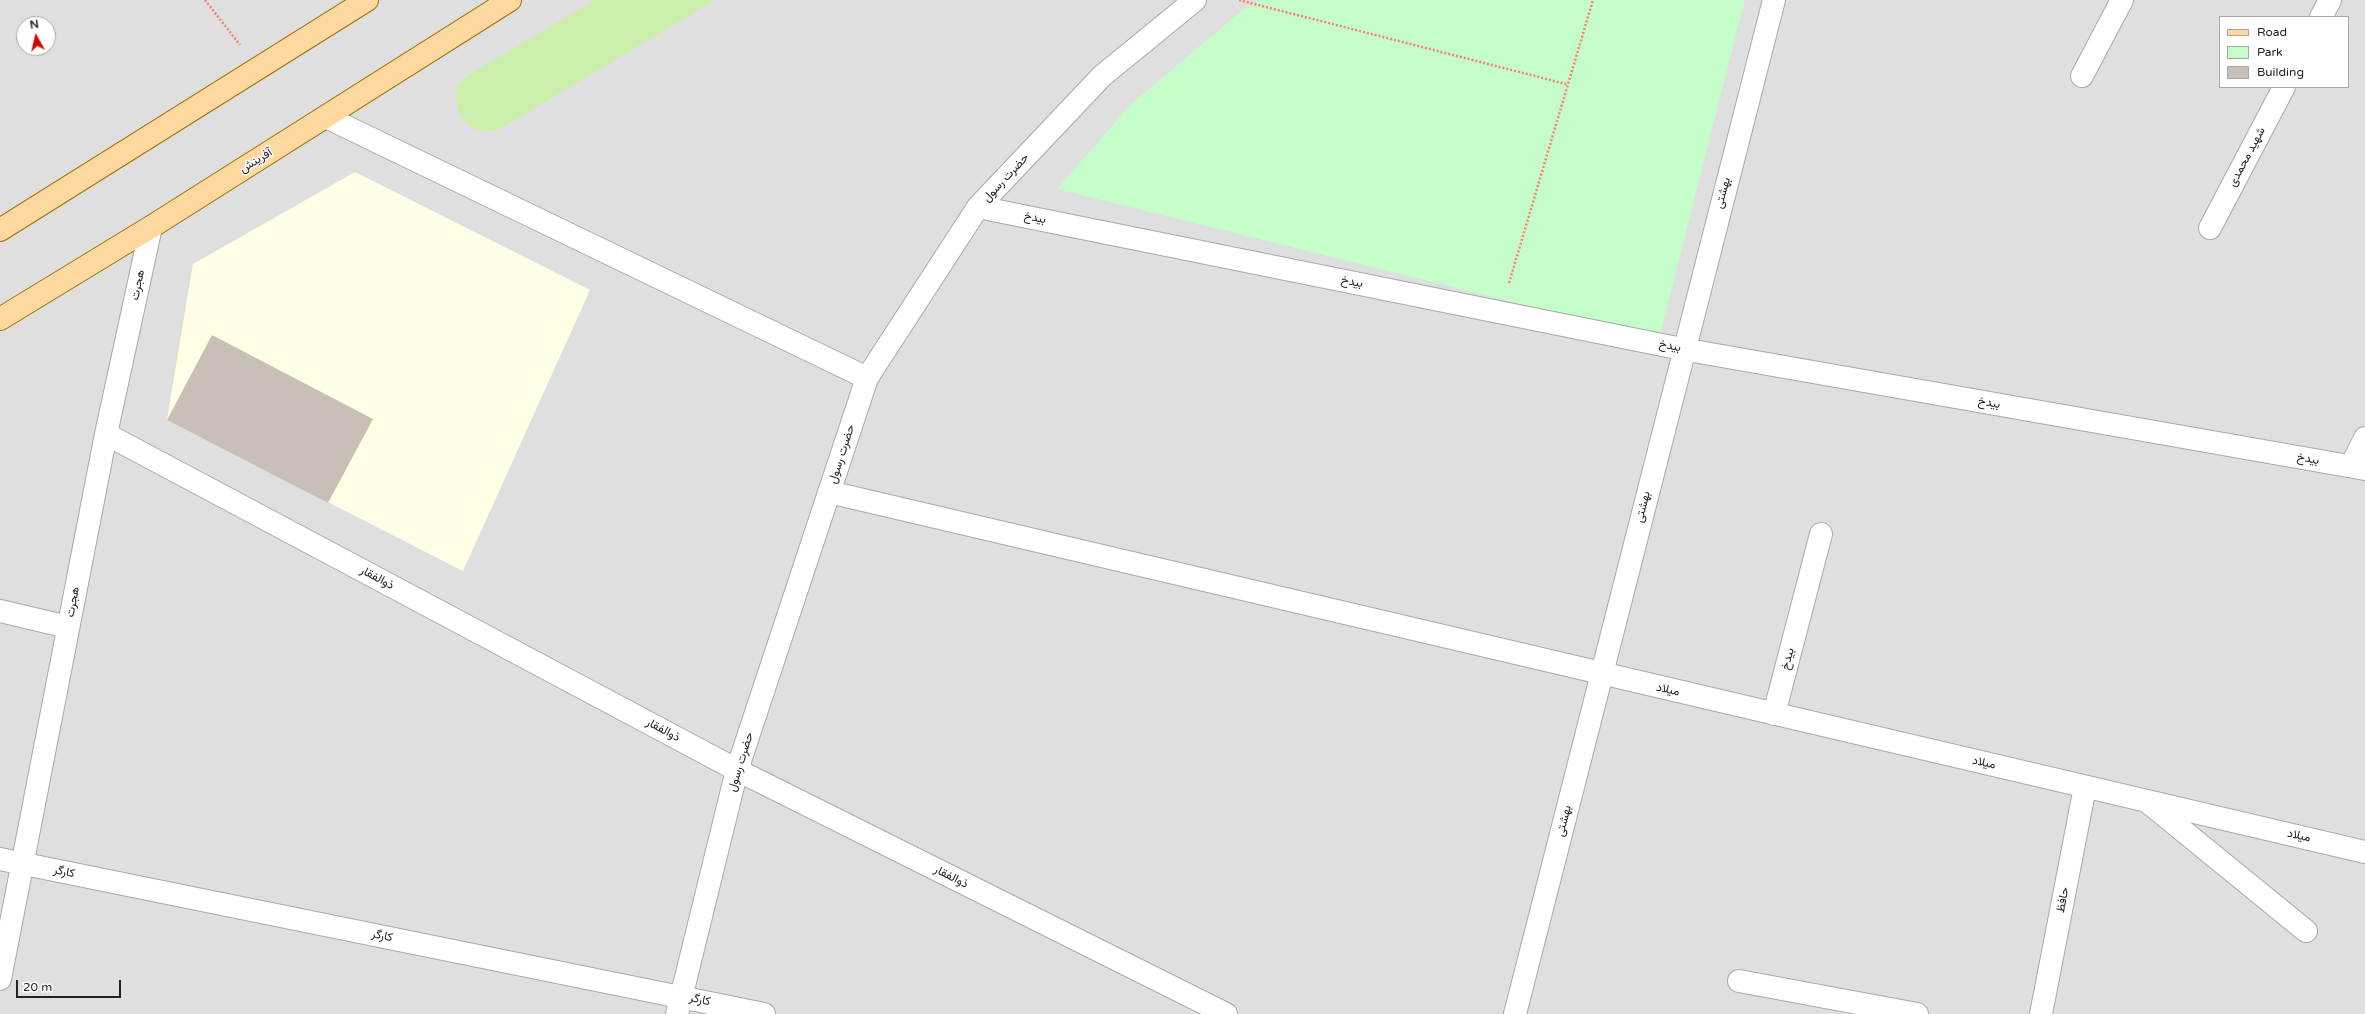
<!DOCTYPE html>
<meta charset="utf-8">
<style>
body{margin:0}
#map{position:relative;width:2365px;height:1014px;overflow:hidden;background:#f2efe8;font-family:"Varela Round",sans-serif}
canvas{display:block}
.legend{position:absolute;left:2219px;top:16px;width:130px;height:72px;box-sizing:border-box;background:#fff;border:1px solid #a7a7a7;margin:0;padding:5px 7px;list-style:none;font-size:12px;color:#222}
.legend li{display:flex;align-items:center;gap:8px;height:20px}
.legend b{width:20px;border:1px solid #a7a7a7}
.north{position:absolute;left:16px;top:16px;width:40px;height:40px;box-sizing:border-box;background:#fff;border:1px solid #a7a7a7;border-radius:50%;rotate:352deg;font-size:11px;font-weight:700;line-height:16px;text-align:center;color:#222}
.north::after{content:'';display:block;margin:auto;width:14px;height:18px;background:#d30500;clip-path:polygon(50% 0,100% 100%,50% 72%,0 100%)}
.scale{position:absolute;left:16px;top:980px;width:105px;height:18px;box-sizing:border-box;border:2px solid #222;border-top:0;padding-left:5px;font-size:12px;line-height:14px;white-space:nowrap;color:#222;-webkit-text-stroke:3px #fff;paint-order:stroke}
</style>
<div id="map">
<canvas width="2365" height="1014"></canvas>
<ul class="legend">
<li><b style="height:5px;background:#ffd8a0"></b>Road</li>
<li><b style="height:11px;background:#c4fdca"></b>Park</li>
<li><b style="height:11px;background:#c8bfb7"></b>Building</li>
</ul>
<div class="north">N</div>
<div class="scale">20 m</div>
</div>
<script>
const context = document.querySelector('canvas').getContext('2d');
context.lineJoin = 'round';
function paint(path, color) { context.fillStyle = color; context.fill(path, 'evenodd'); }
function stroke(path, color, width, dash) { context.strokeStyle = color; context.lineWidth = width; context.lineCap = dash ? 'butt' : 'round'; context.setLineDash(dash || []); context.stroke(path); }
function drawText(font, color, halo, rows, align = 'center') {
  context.font = font + ' "Varela Round",Vazirmatn,sans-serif'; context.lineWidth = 3; context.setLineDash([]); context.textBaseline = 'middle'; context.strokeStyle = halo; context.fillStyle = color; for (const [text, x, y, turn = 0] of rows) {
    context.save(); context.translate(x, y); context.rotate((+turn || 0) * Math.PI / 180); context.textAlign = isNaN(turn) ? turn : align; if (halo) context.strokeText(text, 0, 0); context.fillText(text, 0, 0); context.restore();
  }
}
paint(new Path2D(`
 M0 0H2365V1014H0ZM2220 17H2348V87H2220ZM24 24H48V48H24Z`), '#e0dfdf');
paint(new Path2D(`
 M355 172 590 290 463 571 167 420 193 264Z`), '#feffe4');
paint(new Path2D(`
 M595 0H715L498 130C492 130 483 132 478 130 459 123 455 106 456 88L467 76Z`), '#cbefab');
paint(new Path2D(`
 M1259 0H1745L1659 338 1057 189 1130 105 1245 8Z`), '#c4fdca');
paint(new Path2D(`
 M212 335 373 419 328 503 167 420Z`), '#c8bfb7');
const minor = new Path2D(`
 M2321 17 2330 0
 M2082 76 2122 0
 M326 117 867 378
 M978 207 1682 349 2365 469
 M2210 228 2284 87
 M106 434 737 770 1226 1014
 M2351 466 2365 438
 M829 492 2365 852
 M0 611 68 627
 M1774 714 1821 534
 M2149 803 2306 931
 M0 859 764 1014
 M0 979 106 434 151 227
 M1739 981 1917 1014
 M677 1014 737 770 867 378 978 207 1102 76 1195 0
 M1515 1014C1602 676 1685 337 1774 0
 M2041 1014 2085 787`);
const major = new Path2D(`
 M0 230 367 0
 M0 319 151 227 510 0`);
stroke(minor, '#a9a9a9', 24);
stroke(major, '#9f6f00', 24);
stroke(new Path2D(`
 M205 0 240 45
 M1239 0 1566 84
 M1509 283 1593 0`), '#ff7f6c', 2.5, [2, 2]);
stroke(minor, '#fff', 22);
stroke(major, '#ffd8a0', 22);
drawText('12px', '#222', '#fff', [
 ["شهید محمدی",2247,157,-62],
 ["آفرینش",256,161,-32],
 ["حضرت رسول",1006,178,-47],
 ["بهشتی",1723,193,-75],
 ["بیدخ",1035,218,11],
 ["بیدخ",1352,282,11],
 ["هجرت",138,285,-78],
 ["بیدخ",1670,346,11],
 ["بیدخ",1989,403,10],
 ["حضرت رسول",842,454,-72],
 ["بیدخ",2308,459,10],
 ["بهشتی",1643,507,-76],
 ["ذوالفقار",377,578,28],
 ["هجرت",73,602,-79],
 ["بیدخ",1788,659,-75],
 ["میلاد",1668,690,13],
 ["ذوالفقار",663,730,28],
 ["حضرت رسول",741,762,-73],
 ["میلاد",1984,763,13],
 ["بهشتی",1564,821,-76],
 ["میلاد",2299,836,13],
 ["کارگر",64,872,11],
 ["ذوالفقار",951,877,27],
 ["حافظ",2063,900,-79],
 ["کارگر",382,936,11],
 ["کارگر",700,1000,12]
]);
</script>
